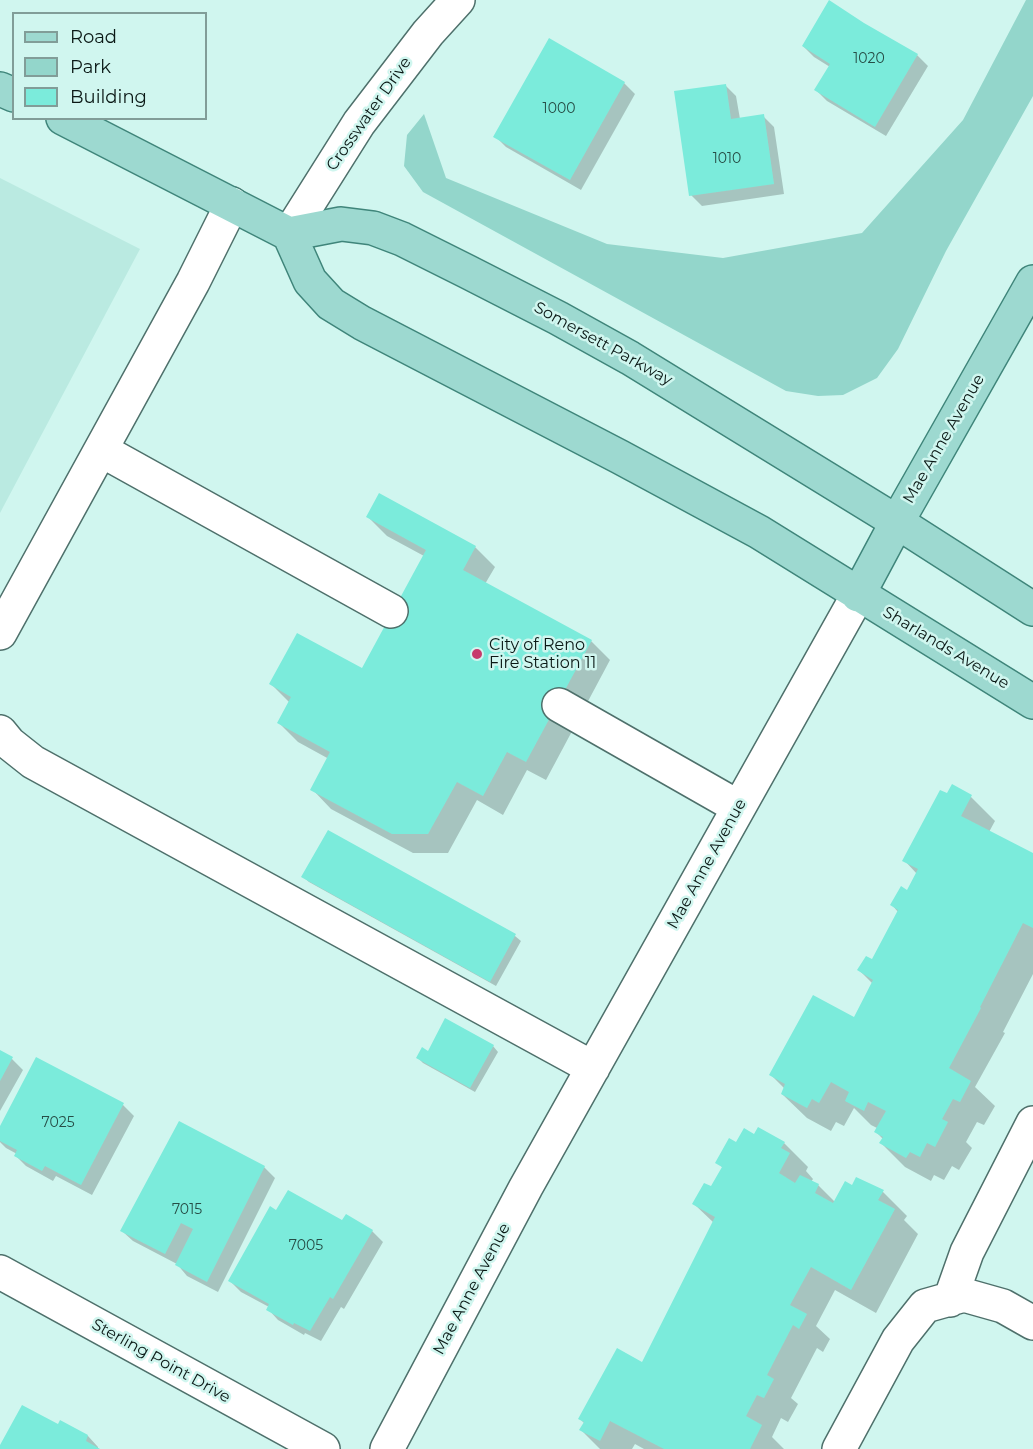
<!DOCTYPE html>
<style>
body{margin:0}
#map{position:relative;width:1033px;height:1449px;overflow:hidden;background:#d0f6ef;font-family:Montserrat,sans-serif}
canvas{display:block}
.legend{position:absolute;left:12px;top:12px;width:195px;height:108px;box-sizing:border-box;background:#d0f6ef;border:2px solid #819d98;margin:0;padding:8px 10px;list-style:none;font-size:18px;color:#0a1815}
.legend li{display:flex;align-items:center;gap:12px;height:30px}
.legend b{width:30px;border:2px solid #819d98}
</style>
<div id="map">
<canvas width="1033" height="1449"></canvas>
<ul class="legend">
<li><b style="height:8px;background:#9dd9d0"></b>Road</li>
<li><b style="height:16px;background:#93d6cb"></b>Park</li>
<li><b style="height:16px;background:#7bebdb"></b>Building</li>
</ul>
</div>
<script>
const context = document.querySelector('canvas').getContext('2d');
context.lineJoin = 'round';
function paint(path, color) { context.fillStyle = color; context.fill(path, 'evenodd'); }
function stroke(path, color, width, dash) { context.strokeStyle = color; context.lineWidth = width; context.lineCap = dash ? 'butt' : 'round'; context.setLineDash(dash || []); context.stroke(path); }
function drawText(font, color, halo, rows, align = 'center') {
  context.font = font + ' Montserrat,sans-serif'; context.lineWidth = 5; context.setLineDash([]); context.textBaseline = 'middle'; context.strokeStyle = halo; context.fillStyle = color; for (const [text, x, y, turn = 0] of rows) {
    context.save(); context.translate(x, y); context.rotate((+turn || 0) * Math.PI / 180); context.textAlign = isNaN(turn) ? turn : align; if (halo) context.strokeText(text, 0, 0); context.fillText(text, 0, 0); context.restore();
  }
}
paint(new Path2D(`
 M0 178 140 249 0 513Z`), '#baeae1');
paint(new Path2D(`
 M1026 0H1033V96L946 251 898 349 877 378 843 395 818 396 786 391 423 192 404 166 407 135 424 114 446 178 607 244 723 258 862 233 963 120Z`), '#93d6cb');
paint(new Path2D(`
 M863 24 917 55 928 66 886 136 827 101 816 90 830 67 814 57 803 46Z
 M624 83 635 94 581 190 506 147 495 136Z
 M725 85 736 96 740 119 763 116 774 127 784 194 702 206 691 195Z
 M379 495 475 547 495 567 485 584 591 641 610 660 546 780 527 770 503 815 477 800 448 853H413L331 809 312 789 329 759 298 742 279 723 290 703 271 684 363 670 424 556 387 536 368 517Z
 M948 795 971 797 995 821 989 832 1033 855V974L1003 1032 1005 1033 975 1087 995 1106 984 1125 977 1122 966 1142 972 1148 959 1170 952 1166 944 1180 934 1175 931 1181 905 1167 881 1143 883 1139 875 1131 877 1128 871 1125 854 1108 844 1126 836 1122 831 1131 807 1118 782 1094 785 1089 771 1075 854 1019 873 984 859 970 872 961 898 912 892 905 908 892 917 874 904 860Z
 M328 832 515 936 521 941 496 986 309 882 303 877Z
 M493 1046 498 1052 475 1092 423 1063 418 1058 429 1053Z
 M0 1052 12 1059 23 1070 0 1111Z
 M123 1105 134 1116 92 1195 56 1176 53 1181 26 1166 16 1156 17 1154 6 1148 0 1142V1128Z
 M179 1123 264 1167 275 1178 218 1292 187 1276 177 1264 133 1241 122 1231Z
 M755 1136 784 1143 808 1167 806 1171 813 1179 811 1182 818 1185 835 1202 853 1187 883 1192 907 1216 904 1220 918 1234 876 1313 835 1290 816 1326 830 1339 823 1352 817 1348 791 1398 798 1404 788 1422 781 1418 772 1437 784 1449H644L635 1444 632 1449H600L581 1430 585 1424 580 1419 642 1364 714 1223 694 1204 712 1188 723 1168 717 1162 736 1144Z
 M277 1212 342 1222 372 1231 383 1242 344 1309 341 1307 321 1341 305 1333 304 1335 278 1320 268 1309 269 1307 241 1292 230 1281Z
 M58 1426 88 1436 98 1447V1449H0Z`), '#0003');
paint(new Path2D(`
 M829 0 864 23 918 54 875 127 814 90 830 64 802 46Z
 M549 38 625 82 570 180 493 137Z
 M726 84 731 119 764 114 774 184 689 196 674 91Z
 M379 493 476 546 463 570 592 640 526 762 507 752 483 796 457 782 428 834H392L310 790 330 752 277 723 291 697 269 684 297 633 362 668 426 550 366 517Z
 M952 784 972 795 961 816 1033 853V928L1023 923 980 1007 981 1008 949 1068 971 1081 960 1102 953 1099 942 1119 948 1122 935 1147 927 1143 920 1157 910 1152 906 1158 879 1143 883 1137 874 1132 886 1111 868 1102 864 1111 845 1101 849 1092 831 1082 819 1103 812 1099 807 1108 781 1094 785 1084 769 1075 813 995 854 1017 873 980 857 970 866 956 872 959 898 910 890 905 901 886 907 890 918 869 902 861 940 790 947 793Z
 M328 830 516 934 490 982 301 877Z
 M445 1018 494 1045 470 1088 416 1058 422 1047 428 1051Z
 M0 1050 13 1057 0 1081Z
 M36 1057 124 1103 81 1185 45 1166 42 1171 14 1156 17 1150 0 1141V1126Z
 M179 1121 265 1166 207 1282 175 1265 193 1229 181 1223 165 1254 120 1231Z
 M758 1127 785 1142 781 1148 790 1153 779 1173 795 1183 800 1175 819 1184 815 1193 833 1203 845 1181 852 1185 856 1177 884 1190 878 1200 895 1209 851 1290 811 1267 790 1305 807 1314 799 1329 793 1325 767 1375 774 1379 764 1398 757 1395 746 1416 762 1425 750 1449H664L610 1421 600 1441 579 1430 584 1422 578 1419 617 1348 642 1362 715 1217 692 1204 704 1183 711 1186 722 1167 715 1163 729 1138 736 1142 744 1128 754 1134Z
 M288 1190 342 1220 346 1214 373 1230 333 1299 330 1297 310 1331 294 1323 293 1325 266 1310 269 1304 228 1281 270 1206 276 1210Z
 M22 1405 58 1424 60 1420 88 1435 86 1441 100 1449H0V1445Z`), '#7bebdb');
const minor = new Path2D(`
 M289 234 359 123 428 33 458 0
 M101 450 391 611
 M0 633 193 282 232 204
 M559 705 738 807
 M0 732 9 743 33 762 593 1068
 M0 1272 323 1449
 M950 1300 967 1252 1033 1123
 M387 1449 526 1187 858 595
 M839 1449 898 1340 925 1306 964 1295 1003 1306 1033 1323`);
const major = new Path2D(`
 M0 89 14 95
 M63 118 289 234 310 281 331 304 362 323 620 457 759 532 1033 702
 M289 234 341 224 373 228 402 239 468 272 558 318 630 358 897 522 1033 609
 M858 595 897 522 1033 282`);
stroke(minor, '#4e706b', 36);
stroke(major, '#3f857a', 36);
stroke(minor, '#fff', 33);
stroke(major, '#9dd9d0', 33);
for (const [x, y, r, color] of [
 [477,654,6,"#c73b6c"]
]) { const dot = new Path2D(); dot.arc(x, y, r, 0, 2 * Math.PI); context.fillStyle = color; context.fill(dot); stroke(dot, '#d0f6ef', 2); }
drawText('14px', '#264d46', null, [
 ["1020",869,59],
 ["1000",559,109],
 ["1010",727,159],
 ["7025",58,1123],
 ["7015",187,1210],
 ["7005",306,1246]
]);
drawText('16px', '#0a1815', '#d0f6ef', [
 ["Crosswater Drive",369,114,-55],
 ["Somersett Parkway",603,344,29],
 ["Mae Anne Avenue",944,439,-60],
 ["Sharlands Avenue",946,648,31],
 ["Mae Anne Avenue",707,864,-61],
 ["Mae Anne Avenue",472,1289,-62],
 ["Sterling Point Drive",161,1361,29]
]);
drawText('16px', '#0a1815', '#d0f6ef', [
 ["City of Reno",489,645],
 ["Fire Station 11",489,663]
], 'left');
</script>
